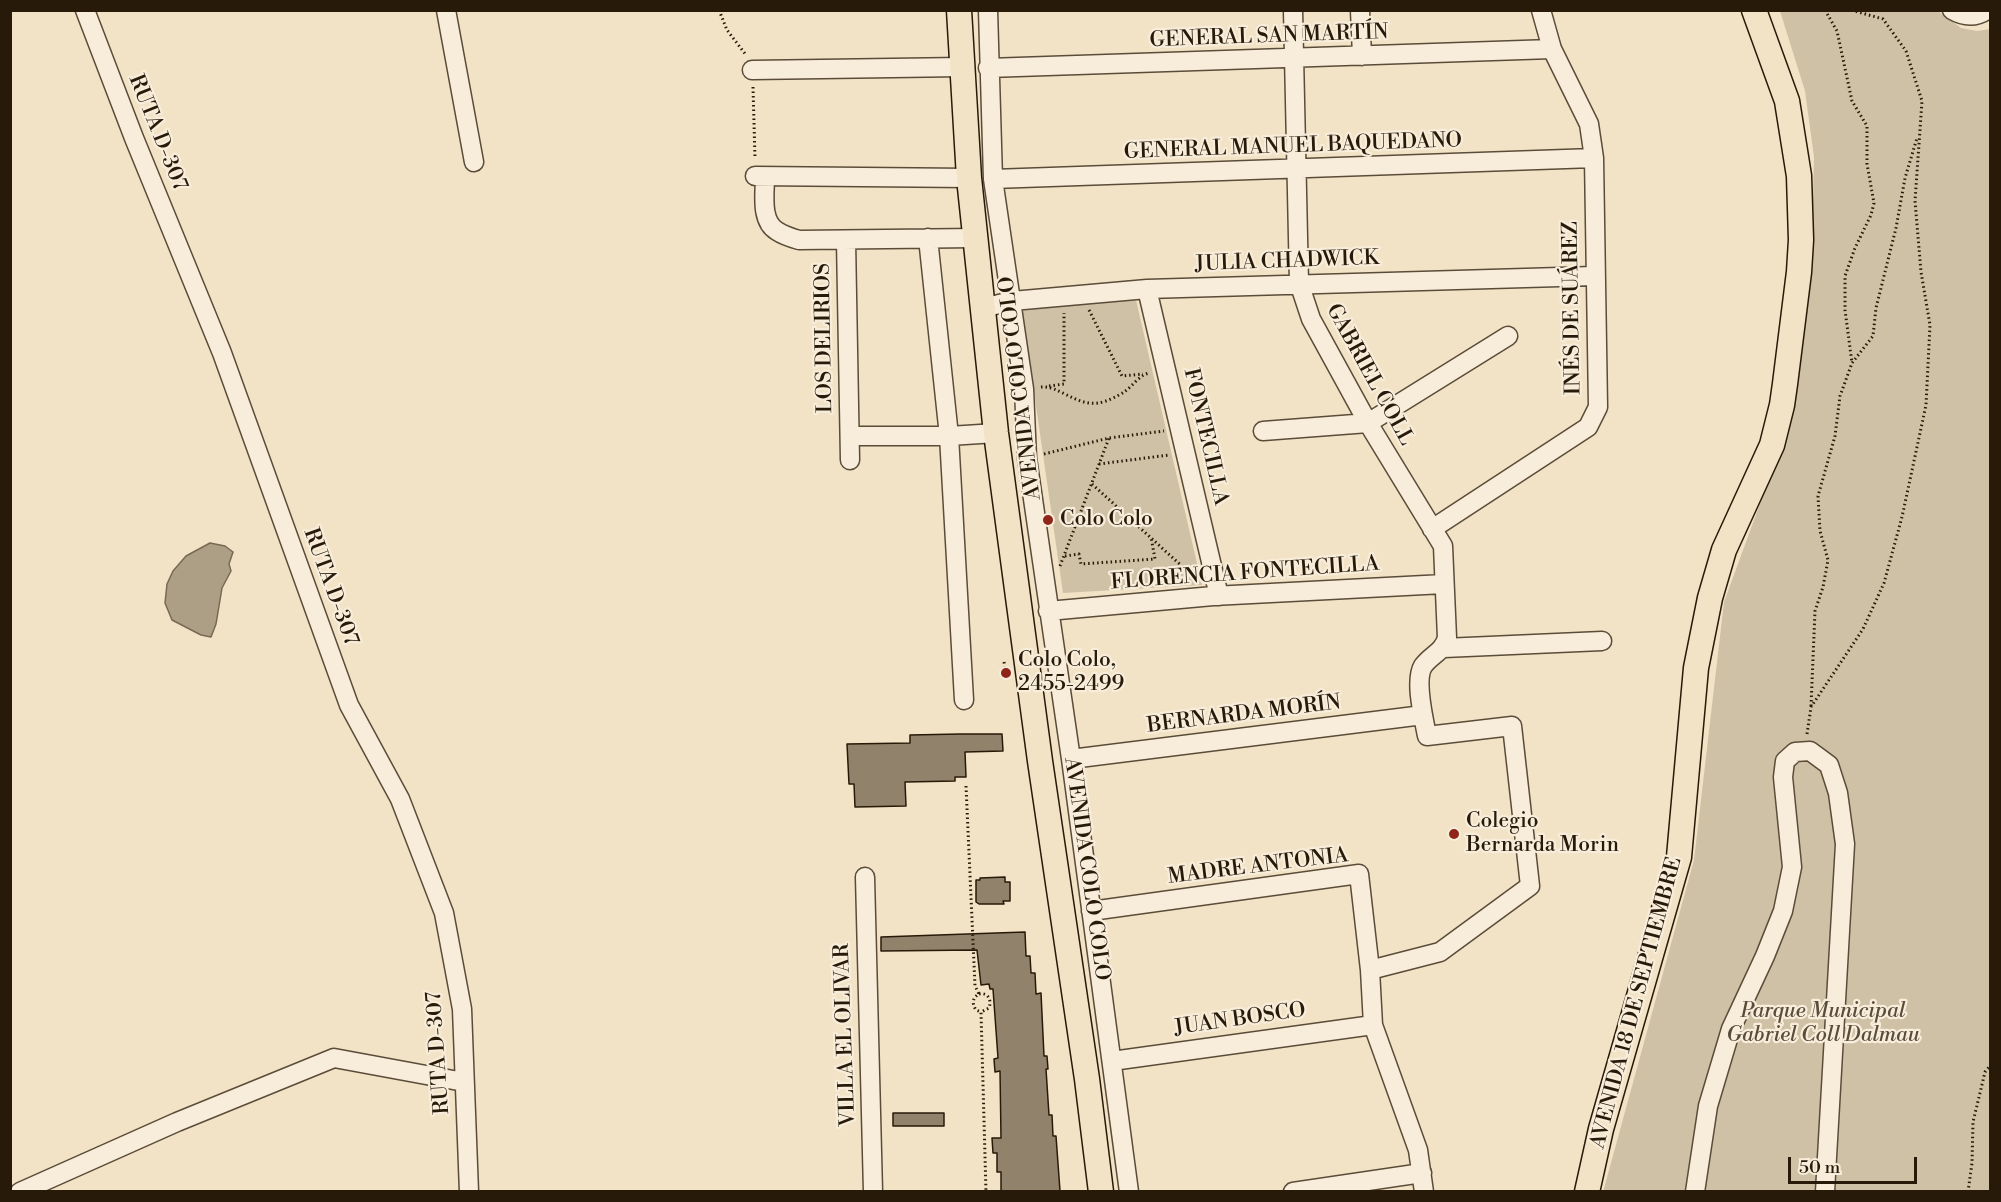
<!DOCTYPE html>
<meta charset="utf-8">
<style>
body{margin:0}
#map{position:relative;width:2001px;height:1202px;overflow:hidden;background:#f2e3c6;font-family:"Libre Bodoni",serif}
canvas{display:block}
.frame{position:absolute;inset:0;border:12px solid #271a09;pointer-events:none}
.scale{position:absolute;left:1788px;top:1157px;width:129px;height:27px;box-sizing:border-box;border:3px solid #271a09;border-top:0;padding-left:8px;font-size:18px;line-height:21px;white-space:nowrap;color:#271a09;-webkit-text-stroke:4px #f7edda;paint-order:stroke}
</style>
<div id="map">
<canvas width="2001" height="1202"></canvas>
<div class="frame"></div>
<div class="scale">50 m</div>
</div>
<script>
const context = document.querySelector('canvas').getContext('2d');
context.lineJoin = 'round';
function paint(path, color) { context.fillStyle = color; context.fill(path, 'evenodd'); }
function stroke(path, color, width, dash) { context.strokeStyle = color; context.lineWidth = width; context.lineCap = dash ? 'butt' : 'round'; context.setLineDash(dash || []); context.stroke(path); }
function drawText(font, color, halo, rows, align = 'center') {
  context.font = font + ' "Libre Bodoni",serif'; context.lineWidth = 4.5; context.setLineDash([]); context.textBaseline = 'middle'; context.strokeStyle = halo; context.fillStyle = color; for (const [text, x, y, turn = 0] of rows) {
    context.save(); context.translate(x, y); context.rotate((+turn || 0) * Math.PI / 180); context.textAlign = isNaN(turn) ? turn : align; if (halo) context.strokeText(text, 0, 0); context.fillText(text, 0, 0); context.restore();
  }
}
paint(new Path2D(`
 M1780 11H1938L1961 28 1977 31 1990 29V1191L1603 1192 1694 860 1724 602 1791 419 1811 280 1814 157 1805 91Z
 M1136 300 1202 585 1063 593 1022 309Z`), '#cfc1a6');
const water = new Path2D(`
 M210 543 225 546 233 552 229 564 231 571 222 588 216 624 211 637 201 635 172 620 165 603 167 584 173 571 186 556Z`);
paint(water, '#ad9f86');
stroke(water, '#776a54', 1.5);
const building = new Path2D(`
 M960 734H1002L1003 751 965 752 966 777H955V781L905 782 906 806 855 807 854 784H849L847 744 910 743V735Z
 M1005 877V882H1010V901H1003L1004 904H979L976 902V880H980V878Z
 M1025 932 1026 956H1030L1031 973H1035L1036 994 1041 993 1044 1056H1047L1048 1069H1046L1049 1115H1052L1053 1136H1056L1060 1191H1001V1172H997V1153H993L992 1138H1001L1000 1071 995 1072 994 1059 998 1058 993 989H990L989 984 981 985 977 950 881 951V937Z
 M893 1113H944V1126H893Z`);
paint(building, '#91836b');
stroke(building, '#271a09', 1.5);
const minor = new Path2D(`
 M85 10 134 138 222 353 349 705 400 799 444 913 462 1009 469 1192
 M446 10 474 162
 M988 10 993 179 1024 389 1027 458 1071 759 1129 1192
 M1293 10 1299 283 1311 319 1368 423 1443 546 1447 638C1442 653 1432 654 1423 666 1414 681 1424 719 1427 736L1512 726 1530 886 1440 952 1370 970
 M1360 10 1362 56
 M1952 10C1964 17 1975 18 1987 10
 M988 68 1552 49
 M752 70 962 67
 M755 176 969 178
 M765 177C765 193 760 221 777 231 783 235 792 238 799 240L975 238
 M993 179 1594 158
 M928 238 949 436 964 700
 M846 240 850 460
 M1147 289 1219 596
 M982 308 1012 301 1147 289 1594 276
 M1263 431 1368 423 1508 336
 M850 436H949L996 433
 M1432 529 1588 427 1598 407 1594 158 1589 124 1552 49 1541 10
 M1048 611 1213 596 1444 584
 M1444 648 1602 641
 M1071 759 1423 715
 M865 877 873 1192
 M1091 911 1359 874 1370 970 1373 1025 1418 1150 1424 1192
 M1112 1061 1373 1025
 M20 1192 177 1122 334 1058 464 1082
 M1293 1192 1422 1173
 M1695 1192 1708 1106 1731 1029 1765 956 1783 911 1792 867 1783 777 1785 761 1795 752 1810 751 1829 765 1838 793 1845 844 1825 1192`);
const major = new Path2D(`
 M959 10 969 178 996 433 1040 761 1087 1079 1101 1192
 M1587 1192 1601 1129 1679 857 1696 668 1710 598 1724 550 1772 445 1782 405 1785 384 1799 272 1801 240 1799 176 1787 101 1754 10`);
stroke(minor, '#5a4c38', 21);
stroke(major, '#271a09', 27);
stroke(new Path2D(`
 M719 10 727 30 746 55
 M1825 10 1837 31 1852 101 1867 126V164L1874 203 1871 215 1855 248 1845 276V310L1852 363
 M753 87 755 158
 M1089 310 1122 376 1143 374
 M1049 386 1064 384V313
 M1041 387C1058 385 1076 406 1098 403 1106 402 1118 396 1124 392 1133 386 1140 374 1150 373
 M1044 454 1109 438 1164 431
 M1099 464 1169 455
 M1092 484 1197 580
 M1065 556 1079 554 1081 564 1155 559 1151 537
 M1060 566 1109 438
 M1004 662 1006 673H1009
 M1811 706 1815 611 1823 587 1828 560 1820 531 1818 496 1835 436 1840 396 1852 363 1873 336 1876 308 1896 228 1905 178 1917 138
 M1807 734 1811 707 1863 629 1884 583 1902 517 1926 405 1930 325 1921 272 1915 201 1922 101 1906 51 1883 19 1851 10
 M966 786 975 986 979 994C972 998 972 1004 976 1010L981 1012 986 1192
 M979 994C988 992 992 1000 989 1008L981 1012
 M1968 1192 1972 1163 1973 1122 1985 1072 1990 1066`), '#271a09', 3, [1.5, 3]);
stroke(minor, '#f7edda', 18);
stroke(major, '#f2e3c6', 24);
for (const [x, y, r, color] of [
 [1048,520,6,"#8f2418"],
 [1006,673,6,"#8f2418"],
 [1454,834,6,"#8f2418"]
]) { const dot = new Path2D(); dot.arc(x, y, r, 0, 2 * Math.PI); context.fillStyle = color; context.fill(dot); stroke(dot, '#f7edda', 2); }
drawText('21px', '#271a09', '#f7edda', [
 ["GENERAL SAN MARTÍN",1269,37,-2],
 ["RUTA D-307",157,133,68],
 ["GENERAL MANUEL BAQUEDANO",1293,147,-2],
 ["JULIA CHADWICK",1287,262,-2],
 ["INÉS DE SUÁREZ",1573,308,-91],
 ["LOS DELIRIOS",825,338,-91],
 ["GABRIEL COLL",1369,375,61],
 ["AVENIDA COLO COLO",1021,388,-97],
 ["FONTECILLA",1205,437,77],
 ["FLORENCIA FONTECILLA",1245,574,-4],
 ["RUTA D-307",330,587,70],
 ["BERNARDA MORÍN",1244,715,-7],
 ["MADRE ANTONIA",1258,867,-7],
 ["AVENIDA COLO COLO",1086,869,82],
 ["AVENIDA 18 DE SEPTIEMBRE",1637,1003,-75],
 ["JUAN BOSCO",1240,1020,-8],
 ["VILLA EL OLIVAR",846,1035,-92],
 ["RUTA D-307",439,1053,-94]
]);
drawText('21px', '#271a09', '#f7edda', [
 ["Colo Colo",1060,520],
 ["Colo Colo,",1018,661],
 ["2455-2499",1018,685],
 ["Colegio",1466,822],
 ["Bernarda Morin",1466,846]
], 'left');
drawText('italic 21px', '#594c38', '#f7edda', [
 ["Parque Municipal",1823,1012],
 ["Gabriel Coll Dalmau",1823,1036]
]);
</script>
